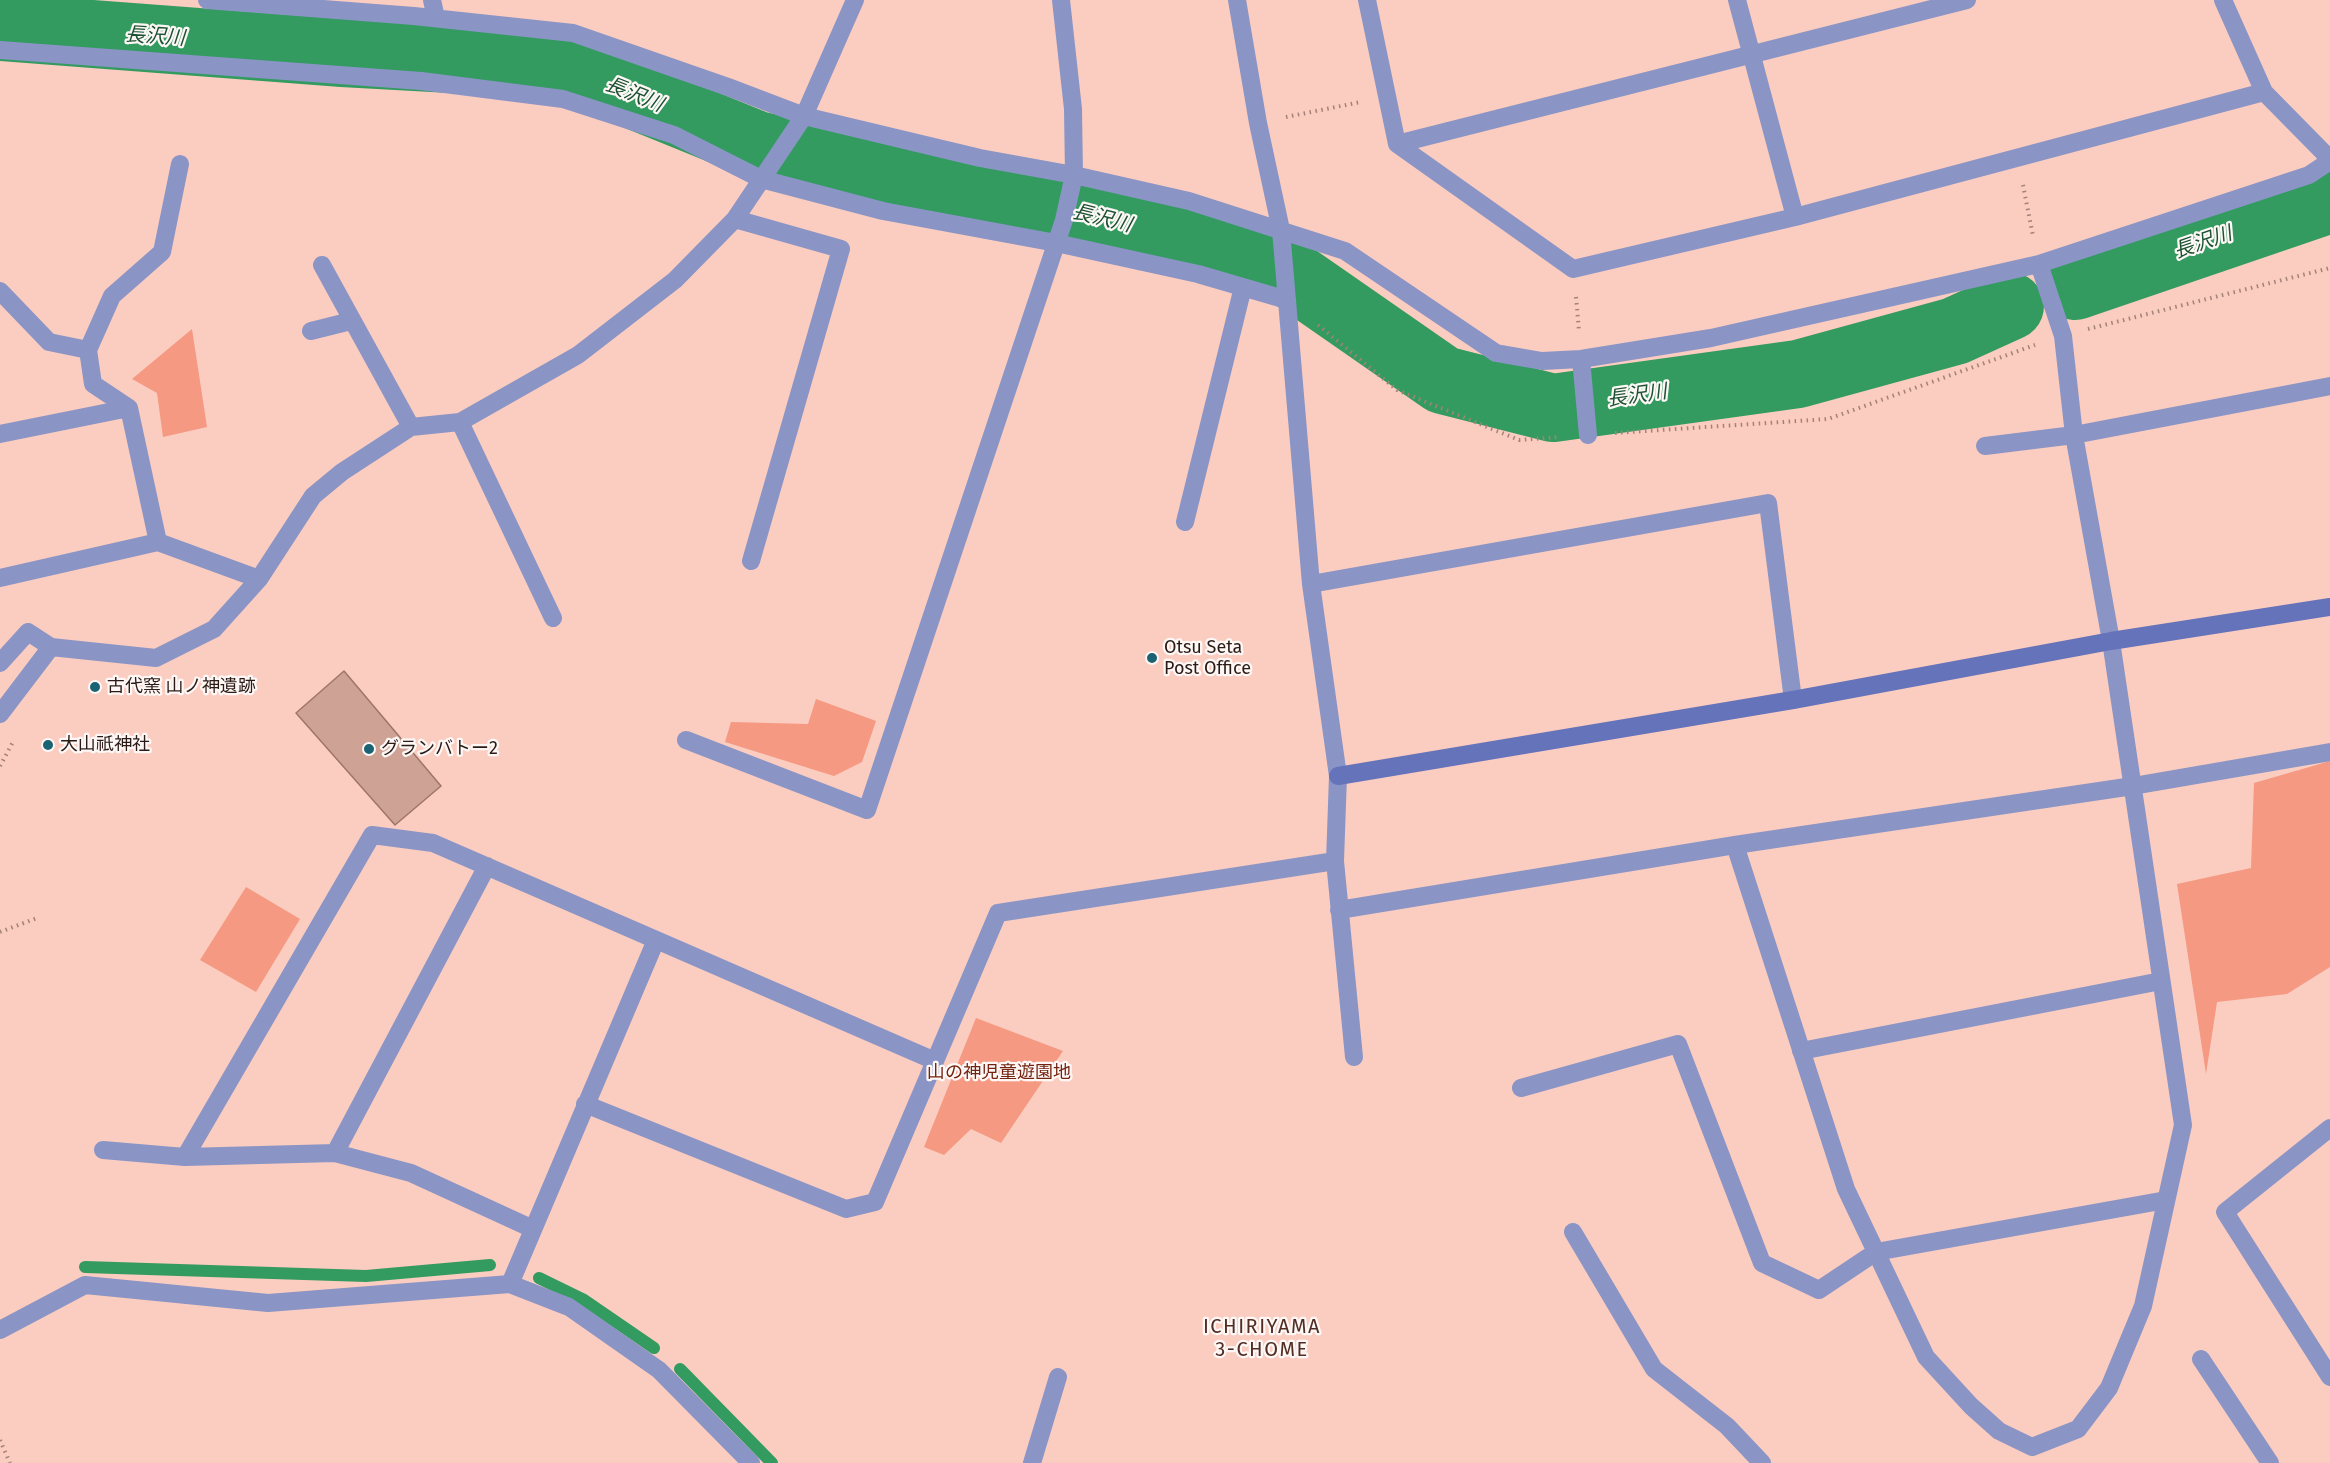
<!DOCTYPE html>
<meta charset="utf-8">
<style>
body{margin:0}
canvas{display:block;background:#fbccc0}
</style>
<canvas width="2330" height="1463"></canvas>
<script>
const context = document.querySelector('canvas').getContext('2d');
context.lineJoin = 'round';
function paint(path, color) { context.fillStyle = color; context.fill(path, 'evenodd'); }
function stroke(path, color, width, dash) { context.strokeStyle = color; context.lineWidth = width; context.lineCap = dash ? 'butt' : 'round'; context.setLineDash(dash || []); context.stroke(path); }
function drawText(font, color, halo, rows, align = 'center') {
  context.font = font + ' "Fira Sans","Noto Sans JP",sans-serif'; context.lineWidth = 4.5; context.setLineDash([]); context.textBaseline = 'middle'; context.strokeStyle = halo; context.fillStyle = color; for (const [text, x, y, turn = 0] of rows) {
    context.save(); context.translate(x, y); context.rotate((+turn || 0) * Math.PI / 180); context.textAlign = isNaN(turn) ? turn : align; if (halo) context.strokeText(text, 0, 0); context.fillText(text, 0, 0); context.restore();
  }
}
paint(new Path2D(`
 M192 329 207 427 163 437 157 393 132 379Z
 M816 699 876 721 862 762 834 776 725 742 731 722 808 724Z
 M2330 761V967L2287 994 2217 1002 2206 1074 2177 884 2251 868 2254 783Z
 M246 887 300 919 256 992 200 960Z
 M976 1018 1063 1051 1001 1143 971 1129 944 1155 924 1147Z`), '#f59982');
stroke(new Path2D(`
 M85 1267 366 1276 490 1265
 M539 1278 584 1300 654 1348
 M680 1369 772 1463`), '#339b60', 12);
stroke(new Path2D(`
 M0 27 343 53 560 65 757 145 1116 220 1251 262
 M1289 273 1443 380 1553 408 1798 374 1955 331 2010 306
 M2075 286 2330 199`), '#339b60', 68);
const building = new Path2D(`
 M344 671 441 786 395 825 296 713Z`);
paint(building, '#cfa296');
stroke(building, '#9f756a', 1.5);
stroke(new Path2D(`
 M1286 117 1361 102
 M2023 185 2033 236
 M1576 297 1579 331
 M1318 325 1397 390 1519 440 1560 437
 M2088 329 2330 268
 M1615 433 1828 419 2035 345
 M0 766 14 740
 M0 932 37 918
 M0 1440 10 1463`), '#a48279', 4, [1.5, 4.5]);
stroke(new Path2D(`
 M207 0 414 16 573 33 728 87 804 116 980 158 1074 175 1189 201 1345 251 1496 353 1542 361 1581 359 1711 338 2039 264 2309 175 2330 161
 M432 0 436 18
 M1237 0 1258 123 1281 230 1311 584 1338 776 1335 861 1354 1057
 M1367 0 1397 144 1573 269 1795 217 2264 92
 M1737 0 1795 217
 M2223 0 2264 92 2330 159
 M0 50 421 81 563 99 674 135 761 179 883 211 1056 243 1198 274 1287 300
 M1397 144 1967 0
 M735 219 841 249 751 561
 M322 265 411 427
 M0 291 49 342 88 350 93 384 129 408 158 542
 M311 331 351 321
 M88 350 112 296 162 252 180 164
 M1581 359 1588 435
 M460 422 553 618
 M0 434 129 408
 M1985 446 2074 435 2330 386
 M1185 522 1243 287
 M0 578 158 542 259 579
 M1311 584 1768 503 1793 700
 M0 663 28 632 51 647 156 658 214 629 259 579 313 496 342 472 411 427 460 422 578 355 675 280 735 219 804 116 855 0
 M0 714 51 647
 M686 740 867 810 1064 220 1074 175 1073 109 1061 0
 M1735 845 1846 1189 1926 1357 1971 1406 1999 1431 2032 1447 2078 1429 2109 1388 2143 1306 2183 1125 2111 641 2074 435 2063 336 2039 264
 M1339 910 1735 845 2133 786 2330 752
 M1801 1051 2161 981
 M1521 1088 1678 1044 1762 1263 1819 1290 1876 1252 2166 1200
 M585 1104 846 1209 875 1202 998 913 1335 861
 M2330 1128 2225 1212 2330 1377
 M103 1150 185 1157 335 1153 411 1173 533 1229
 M335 1153 487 866
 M185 1157 372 835 433 843 935 1061
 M1573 1232 1654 1369 1727 1426 1762 1463
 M510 1284 656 940
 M0 1330 85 1285 268 1303 510 1284 569 1307 659 1370 751 1463
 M2201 1359 2270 1463
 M1032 1463 1058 1377`), '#8a95c6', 18);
stroke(new Path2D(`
 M1338 776 1793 700 2111 641 2330 607`), '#6573ba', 18);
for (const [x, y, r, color] of [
 [1152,658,6,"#1b6372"],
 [95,687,6,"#1b6372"],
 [48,745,6,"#1b6372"],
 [369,749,6,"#1b6372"]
]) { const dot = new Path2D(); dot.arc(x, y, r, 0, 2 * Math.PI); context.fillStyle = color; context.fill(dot); stroke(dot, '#fdf8f6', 2); }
drawText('18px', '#2b1a16', '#fdf8f6', [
 ["Otsu Seta",1164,648],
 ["Post Office",1164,669],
 ["古代窯 山ノ神遺跡",107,687],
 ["大山祇神社",60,745],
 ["グランバトー2",381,749]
], 'left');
drawText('18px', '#742411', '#fdf8f6', [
 ["山の神児童遊園地",999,1073]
]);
drawText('italic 20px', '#1c5132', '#fdf8f6', [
 ["長沢川",155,37,4],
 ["長沢川",634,95,22],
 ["長沢川",1102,219,14],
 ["長沢川",2203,243,-19],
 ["長沢川",1637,396,-8]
]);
context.letterSpacing = '1.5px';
drawText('20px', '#512d24', '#fdf8f6', [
 ["ICHIRIYAMA",1262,1327],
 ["3-CHOME",1262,1350]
]);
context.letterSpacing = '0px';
</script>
